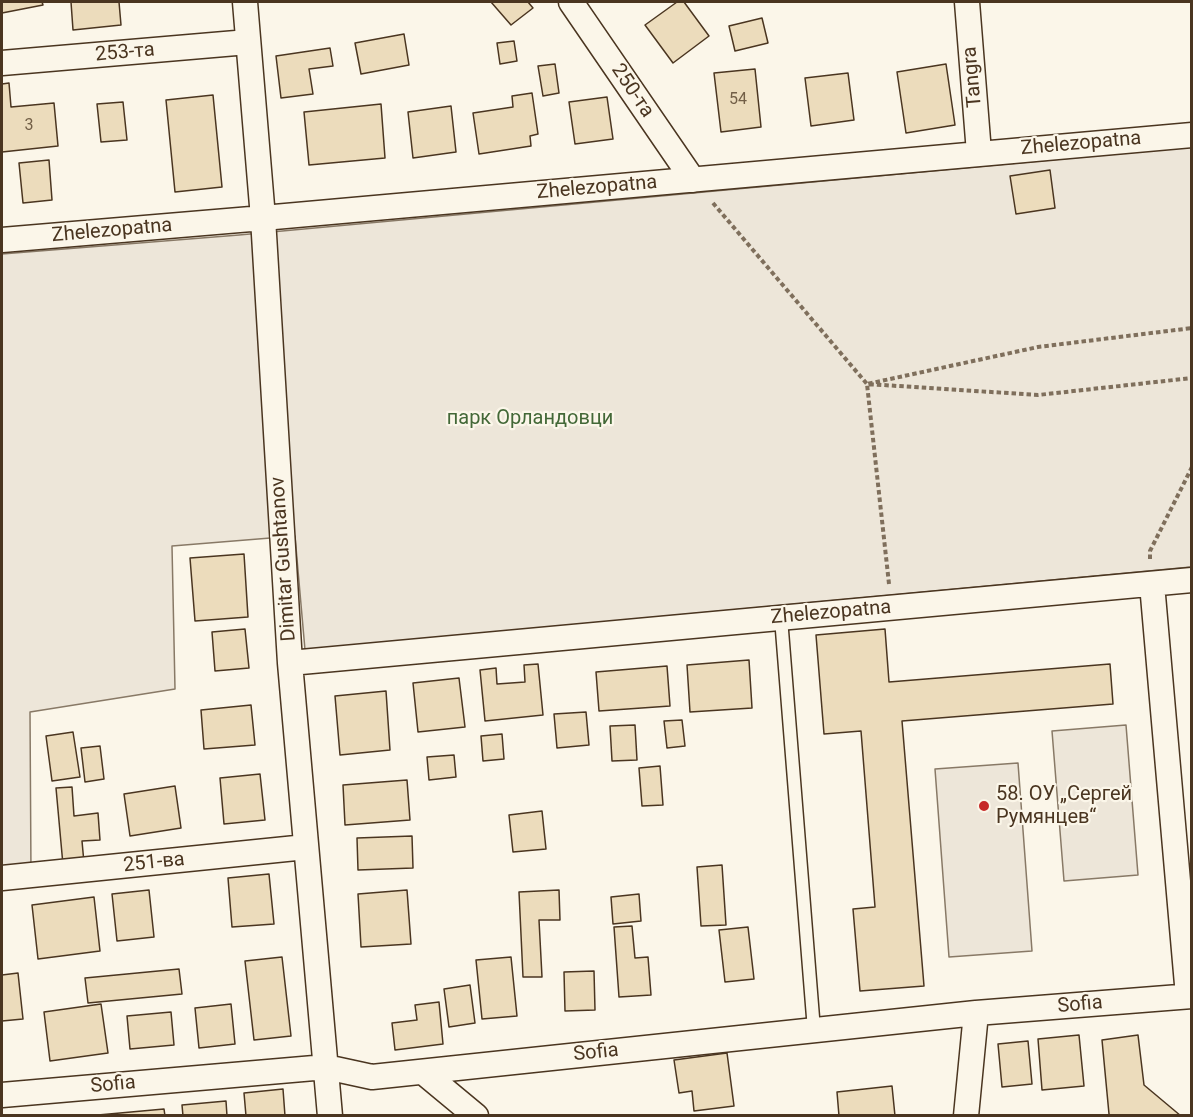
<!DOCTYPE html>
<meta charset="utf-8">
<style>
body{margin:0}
#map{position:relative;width:1193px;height:1117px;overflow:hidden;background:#fbf6e9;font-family:Roboto,sans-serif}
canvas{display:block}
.frame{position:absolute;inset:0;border:3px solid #4a3520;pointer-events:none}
</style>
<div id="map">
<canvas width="1193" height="1117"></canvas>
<div class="frame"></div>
</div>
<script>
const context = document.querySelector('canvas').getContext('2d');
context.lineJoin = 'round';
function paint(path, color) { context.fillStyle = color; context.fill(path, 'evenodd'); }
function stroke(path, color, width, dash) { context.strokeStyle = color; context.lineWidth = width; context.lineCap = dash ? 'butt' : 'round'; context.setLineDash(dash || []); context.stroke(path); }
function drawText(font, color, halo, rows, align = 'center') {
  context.font = font + ' Roboto,sans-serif'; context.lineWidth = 4.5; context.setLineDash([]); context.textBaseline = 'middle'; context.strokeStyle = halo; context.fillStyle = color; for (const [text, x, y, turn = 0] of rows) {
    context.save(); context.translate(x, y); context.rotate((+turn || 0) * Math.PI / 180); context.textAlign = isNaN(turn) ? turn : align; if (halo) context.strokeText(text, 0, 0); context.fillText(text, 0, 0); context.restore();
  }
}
const green = new Path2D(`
 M1191 147V567L305 650 295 536 172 546 175 689 30 712 31 875 2 878V254L239 235Z
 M1126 725 1138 875 1064 881 1052 731Z
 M1018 763 1032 951 949 957 935 769Z`);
paint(green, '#ede6d9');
stroke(green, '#887966', 1.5);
const building = new Path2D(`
 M2 2H42L43 5 2 13Z
 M71 2H119L121 25 73 30Z
 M491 2H528L533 8 511 25Z
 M677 2H684L709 36 673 63 645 25Z
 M762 18 768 43 735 51 729 26Z
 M404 34 409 65 361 74 355 43Z
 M514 41 517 61 500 64 497 43Z
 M330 48 333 66 309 69 313 94 281 98 276 56Z
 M555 64 559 93 543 96 538 66Z
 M946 64 955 125 906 133 897 72Z
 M755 69 761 127 721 132 714 73Z
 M848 73 854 120 811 126 805 78Z
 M9 83 11 107 54 103 58 146 2 152V84Z
 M532 93 538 134 530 136 531 146 479 154 473 113 513 107 512 96Z
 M213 95 222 187 175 192 166 100Z
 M607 97 613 139 575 144 569 102Z
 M123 102 127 140 101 142 97 104Z
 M381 104 385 158 309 165 304 112Z
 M451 106 456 152 413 158 408 112Z
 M49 160 52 200 23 203 19 163Z
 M1050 170 1055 208 1016 214 1010 176Z
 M244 554 248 617 195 621 190 558Z
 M245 629 249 668 215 671 212 632Z
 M885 629 889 682 1110 664 1113 704 902 721 924 986 860 991 853 909 875 907 861 731 824 734 816 635Z
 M749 660 752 708 690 712 687 665Z
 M538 664 543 715 485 721 480 670 496 668 497 684 525 682 524 665Z
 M667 666 670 706 599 711 596 672Z
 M459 678 465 727 418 732 413 683Z
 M386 691 390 750 340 755 335 696Z
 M251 705 255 745 204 749 201 710Z
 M586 712 589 745 557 748 554 714Z
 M682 720 685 746 667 748 664 721Z
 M635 725 637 760 612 761 610 726Z
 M73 732 80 777 52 781 46 736Z
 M502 734 504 759 483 761 481 736Z
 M100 746 104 779 85 782 81 748Z
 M454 755 456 777 429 780 427 757Z
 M660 766 663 805 642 806 639 768Z
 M260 774 265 820 224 824 220 778Z
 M407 780 410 820 345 825 343 785Z
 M175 786 181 828 130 836 124 794Z
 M72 787 74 816 98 813 100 840 82 841 84 863 63 865 56 788Z
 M542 811 546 849 513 852 509 815Z
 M412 836 413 868 358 870 357 838Z
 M722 865 726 925 701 926 697 867Z
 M269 874 274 924 232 927 228 878Z
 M149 890 154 937 117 941 112 894Z
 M407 890 411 944 361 947 358 894Z
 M559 890 560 920H539L542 977H523L519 892Z
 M639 894 641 921 613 924 611 897Z
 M94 897 100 951 38 959 32 905Z
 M632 926 635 958 648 957 651 995 619 997 614 927Z
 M748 927 754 979 725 982 719 930Z
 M282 957 291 1036 254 1040 245 961Z
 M511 957 517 1016 482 1019 476 960Z
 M179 969 182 994 88 1003 85 978Z
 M594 971 595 1010 565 1011 564 972Z
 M18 973 23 1019 2 1021V975Z
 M470 985 475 1023 449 1027 444 989Z
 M439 1002 443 1044 395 1050 392 1023 417 1020 415 1005Z
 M101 1004 108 1053 50 1061 44 1012Z
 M231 1004 235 1044 199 1048 195 1008Z
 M171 1012 174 1045 130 1049 127 1016Z
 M1079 1035 1084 1086 1042 1090 1038 1039Z
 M1138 1035 1144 1085 1181 1116H1111L1109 1114 1102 1040Z
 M1028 1041 1032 1084 1002 1087 998 1044Z
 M727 1053 734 1106 694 1111 692 1091 679 1093 674 1060Z
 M892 1086 895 1116H839L837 1092Z
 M283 1089 285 1116H246L244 1093Z
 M226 1101 227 1116H183L182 1105Z
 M164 1109 165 1116H98V1115Z`);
paint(building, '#ecdcbc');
stroke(building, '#4a3520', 1.5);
const service = new Path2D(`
 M781 618 814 1030`);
const minor = new Path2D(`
 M245 2 263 218 290 663 330 1116
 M571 2 693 180
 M967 2 979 153
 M2 63 248 42
 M2 240 263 218 1192 135
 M1152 584 1188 996
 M290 663 1192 580
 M2 878 306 847
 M423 1072 476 1116
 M2 1095 326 1067 372 1077 976 1013 1192 996
 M966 1116 976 1013`);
stroke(service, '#4a3520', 15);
stroke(minor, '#4a3520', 27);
stroke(new Path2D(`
 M713 203 867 384 1038 395 1192 378
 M1150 559V551L1192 467
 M889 584 867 384 1038 347 1192 328`), '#7f6f5c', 4, [4.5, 3]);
stroke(service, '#fbf6e9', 12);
stroke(minor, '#fbf6e9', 24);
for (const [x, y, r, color] of [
 [984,806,6,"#c62828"]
]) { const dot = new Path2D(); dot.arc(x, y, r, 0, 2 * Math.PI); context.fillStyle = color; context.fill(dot); stroke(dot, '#fbf6e9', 2); }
drawText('16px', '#725f47', null, [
 ["54",738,100],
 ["3",29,126]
]);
drawText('20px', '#4a3520', '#fbf6e9', [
 ["253-та",125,53,-5],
 ["Tangra",973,77,-95],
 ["250-та",632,91,56],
 ["Zhelezopatna",1081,144,-5],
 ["Zhelezopatna",597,188,-5],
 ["Zhelezopatna",112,231,-5],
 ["Dimitar Gushtanov",284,559,-94],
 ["Zhelezopatna",831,613,-5],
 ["251-ва",154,863,-6],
 ["Sofia",1080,1005,-5],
 ["Sofia",596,1053,-6],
 ["Sofia",113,1085,-5]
]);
drawText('20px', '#436837', '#fbf6e9', [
 ["парк Орландовци",530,419]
]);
drawText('20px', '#4a3520', '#fbf6e9', [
 ["58. ОУ „Сергей",996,795],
 ["Румянцев“",996,818]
], 'left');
</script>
